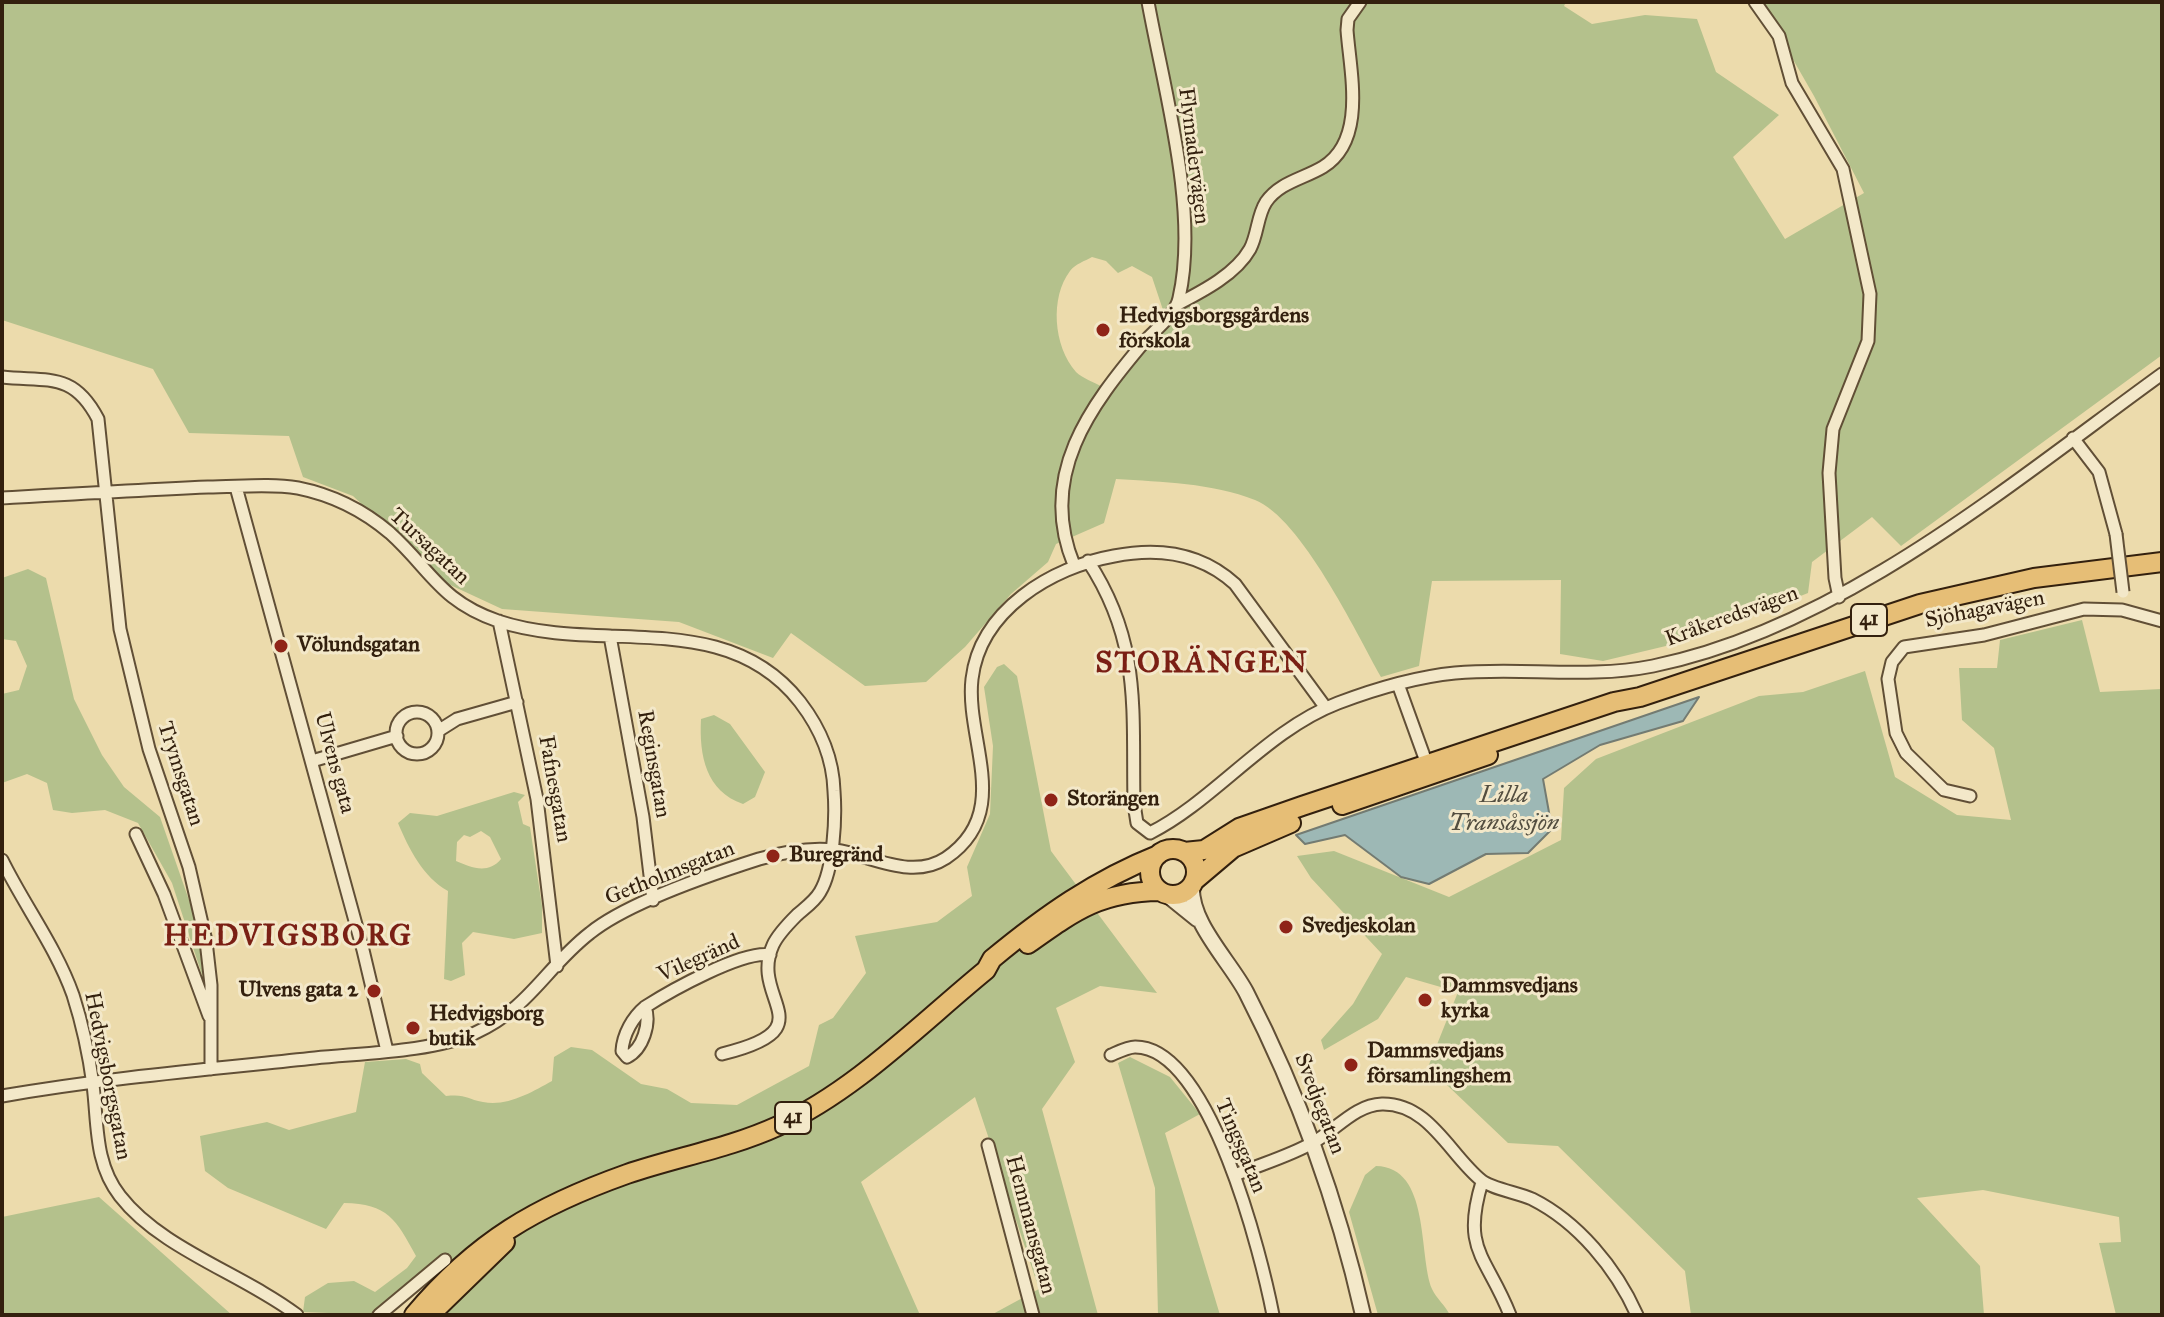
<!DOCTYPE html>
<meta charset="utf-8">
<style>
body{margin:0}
#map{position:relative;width:2164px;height:1317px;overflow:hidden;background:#ecdbac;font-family:"IM FELL Great Primer",serif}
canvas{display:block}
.frame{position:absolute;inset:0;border:4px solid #33200e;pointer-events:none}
</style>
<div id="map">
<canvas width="2164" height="1317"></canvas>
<div class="frame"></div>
</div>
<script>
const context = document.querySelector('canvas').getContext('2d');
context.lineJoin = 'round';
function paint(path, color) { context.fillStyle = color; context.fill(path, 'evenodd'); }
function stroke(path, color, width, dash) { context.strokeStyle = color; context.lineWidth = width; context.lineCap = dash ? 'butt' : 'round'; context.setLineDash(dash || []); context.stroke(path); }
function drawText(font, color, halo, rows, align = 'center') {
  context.font = font + ' "IM FELL Great Primer",serif'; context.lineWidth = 6; context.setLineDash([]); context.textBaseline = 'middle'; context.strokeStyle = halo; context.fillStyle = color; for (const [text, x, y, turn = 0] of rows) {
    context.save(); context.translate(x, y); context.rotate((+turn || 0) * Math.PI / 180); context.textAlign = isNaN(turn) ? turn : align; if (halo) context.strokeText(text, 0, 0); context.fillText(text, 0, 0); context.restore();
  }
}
paint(new Path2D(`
 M2 2H1566L1564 6 1592 24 1645 15 1697 19 1716 72 1779 115 1733 157 1785 239 1864 193 1814 96 1760 2H2162V355L1901 546 1872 517 1812 562 1808 593 1691 640 1603 661 1560 654 1561 580 1432 581 1419 666 1381 677C1356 632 1301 518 1255 500 1212 483 1162 482 1116 479L1104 523 1056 544 1048 562 1011 594 965 647 926 682 865 686 791 633 773 658 679 622 502 609 446 583 353 496 303 477 289 436 189 433 153 369 2 320ZM1092 257 1106 261 1118 273 1132 266 1152 277 1163 310 1103 387C1095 383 1082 378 1076 372 1053 346 1050 297 1070 271 1075 264 1085 261 1092 257Z
 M28 569 46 578 74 699 102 755 124 787 160 817 197 923 203 978 172 883 138 823 105 810 72 813 53 810 47 783 27 774 2 783V694L19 690 27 666 16 641 2 639V578Z
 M2082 620 2100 692 2162 689V1315H2116L2099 1243 2121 1242 2119 1217 1983 1190 1917 1198 1980 1266 1984 1315H1691L1685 1271 1558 1146 1508 1143 1428 1067 1458 992 1406 977 1378 1019 1324 1050 1321 1040 1353 1004 1382 954 1311 878 1297 856 1334 851 1449 897 1561 840 1564 788 1596 759 1759 696 1803 692 1865 671 1895 777 1957 815 2011 820 1994 748 1962 720 1959 668H1997L2000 640Z
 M1004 664 1017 676 1051 851 1157 993 1100 986 1056 1008 1075 1062 1042 1109 1098 1315H991L1039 1289 975 1097 861 1182 920 1315H444L425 1285 378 1315 303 1312 305 1297 328 1283 354 1281 375 1292 407 1268 416 1256C396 1219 388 1204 344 1203L326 1229 228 1188 205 1171 200 1136 267 1122 289 1130 356 1112 365 1062 406 1059 420 1064 422 1073 446 1096C467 1094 466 1099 483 1102 507 1107 532 1092 552 1081L554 1057 571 1047 592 1050 641 1084 667 1089 691 1103 737 1105 809 1066 819 1025 833 1018 866 973 855 936 937 922 972 896 967 867 990 814 993 746 984 687 997 667Z
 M714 715 730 724 765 772 755 797 743 804C706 791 699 756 701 719Z
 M514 792 525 795 518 802 523 824 530 827 542 906V933L514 939 473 932 462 943 465 975 451 981 444 979 448 891C423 877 409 849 398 823L410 813 437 816ZM481 831 490 837 501 859C488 875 470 867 456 861L457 842 464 835 470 837Z
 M1130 1057 1170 1077 1200 1114 1165 1133 1220 1315H1158L1155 1188 1118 1063Z
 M1376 1166C1431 1167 1418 1255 1432 1289 1436 1298 1445 1305 1450 1315H1378L1349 1212 1365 1175Z
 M99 1197 232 1315H2V1217Z`), '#b4c18c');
const water = new Path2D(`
 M1699 697 1683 721 1600 745 1543 779 1552 829 1528 853 1486 854 1429 884 1401 877 1345 835 1305 844 1296 835Z`);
paint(water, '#9db8b5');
stroke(water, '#737b72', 2);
const minor = new Path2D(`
 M1755 2 1779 36 1792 83 1843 169 1870 294 1868 341 1833 429 1829 473 1835 578 1839 597
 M1178 304C1203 291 1236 274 1250 249 1258 234 1257 216 1266 202 1280 182 1303 179 1323 167 1367 140 1350 72 1347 30L1348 19 1360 2
 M2 377C47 382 73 371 98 419L120 629 149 749 189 867 206 941 211 985V1069
 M2073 438 2099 472 2116 534
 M236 487 363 950 387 1051
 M2 498C71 494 139 490 208 487 237 487 270 483 298 488 333 495 363 510 390 533 431 570 440 601 498 621 599 655 725 606 800 702 820 728 833 758 834 791 836 817 834 869 820 892 815 901 805 908 797 915 789 923 778 934 773 945 748 1000 829 1028 722 1054
 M1088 561C1142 643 1132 711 1134 804L1137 823 1150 833C1214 801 1267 730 1338 703 1375 689 1415 677 1455 673 1520 667 1588 679 1653 666 1840 628 2010 484 2162 374
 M1074 565C1037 476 1090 406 1145 341 1156 329 1176 314 1179 298 1199 211 1164 90 1148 2
 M499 621 537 799 557 966
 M610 636 643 817 653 900
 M1398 684 1428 767
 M396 733a21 21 0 1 1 42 0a21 21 0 1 1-42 0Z
 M438 731 457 719 517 702
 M312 761 397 736
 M1970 796 1944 790 1906 753 1896 733 1888 679 1892 662 1904 647 1984 635 2084 609 2122 610 2162 621
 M136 834 164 894 209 1016
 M2 860C24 905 56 947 73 995 82 1023 89 1055 93 1085 98 1123 94 1163 120 1196 161 1249 243 1274 297 1315
 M645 1007C651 1023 643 1049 627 1057L622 1051C623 1034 633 1017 645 1007 670 991 743 950 770 955
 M1111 1055C1118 1052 1128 1047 1135 1047 1210 1046 1262 1258 1273 1315
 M2 1096C105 1078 211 1069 315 1058 363 1053 431 1052 475 1033 530 1008 546 967 590 933 627 903 712 874 759 859 783 852 809 847 835 850 871 855 911 881 946 858 1014 812 965 740 972 679 980 610 1052 567 1114 556 1159 547 1201 553 1235 584L1326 708
 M988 1145 1033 1315
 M1235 1175C1261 1164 1290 1156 1314 1142 1337 1129 1355 1105 1382 1104 1429 1103 1450 1155 1481 1180 1490 1188 1519 1193 1532 1199 1578 1222 1616 1268 1637 1315
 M1482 1182C1461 1251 1487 1256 1510 1315
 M379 1315 445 1260`);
const tertiary = new Path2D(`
 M1192 884C1189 922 1229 960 1246 992 1298 1093 1338 1204 1363 1315
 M1166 894 1197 919`);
const primary = new Path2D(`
 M1342 805 1488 755
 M1150 872a23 23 0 1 1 46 0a23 23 0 1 1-46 0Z
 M1184 852 1204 850 1239 828 1302 806 1614 702 1640 697 1920 604 2034 578 2162 562
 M1194 881 1233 848 1291 823
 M1028 944C1076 910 1100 892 1160 891
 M414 1315C476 1241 537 1206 627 1174 677 1157 730 1148 778 1126 855 1091 920 1024 986 970L992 959C1044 916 1095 880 1158 855
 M430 1315 505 1242`);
stroke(minor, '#614f36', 15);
stroke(tertiary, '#614f36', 18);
stroke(primary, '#33200e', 22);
stroke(minor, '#f3e8c9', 11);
stroke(tertiary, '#f3e8c9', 14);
stroke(primary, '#e6be76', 18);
const minorBridge = new Path2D(`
 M2116 534 2123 592`);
stroke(minorBridge, '#614f36', 15, []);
stroke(minorBridge, '#f3e8c9', 11);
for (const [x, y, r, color] of [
 [1103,330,8,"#8f2418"],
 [281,646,8,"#8f2418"],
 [1051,800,8,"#8f2418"],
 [773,856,8,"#8f2418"],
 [1286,927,8,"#8f2418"],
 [374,991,8,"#8f2418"],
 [1425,1000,8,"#8f2418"],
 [413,1028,8,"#8f2418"],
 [1351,1065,8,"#8f2418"]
]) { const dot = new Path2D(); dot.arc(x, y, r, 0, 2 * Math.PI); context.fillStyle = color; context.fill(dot); stroke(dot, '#f3e8c9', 3); }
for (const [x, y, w] of [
 [1869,620,36],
 [793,1118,36]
]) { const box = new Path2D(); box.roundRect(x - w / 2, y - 16, w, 32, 6); context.fillStyle = '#f3e8c9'; context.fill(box); stroke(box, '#33200e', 2); }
drawText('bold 20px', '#33200e', null, [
 ["41",1869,620],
 ["41",793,1118]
]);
drawText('22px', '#33200e', '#f3e8c9', [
 ["Flymadervägen",1193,156,83],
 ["Tursagatan",429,547,43],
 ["Sjöhagavägen",1985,610,-11],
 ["Kråkeredsvägen",1732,617,-20],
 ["Ulvens gata",334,763,75],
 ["Reginsgatan",653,764,80],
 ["Trymsgatan",180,774,72],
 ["Fafnesgatan",554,789,80],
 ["Getholmsgatan",670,874,-22],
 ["Vilegränd",699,959,-24],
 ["Hedvigsborgsgatan",107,1076,79],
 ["Svedjegatan",1319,1104,69],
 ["Tingsgatan",1240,1146,67],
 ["Hemmansgatan",1030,1225,75]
]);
drawText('bold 22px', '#33200e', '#f3e8c9', [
 ["Hedvigsborgsgårdens",1119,317],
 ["förskola",1119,342],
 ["Völundsgatan",297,646],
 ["Storängen",1067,800],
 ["Buregränd",789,856],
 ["Svedjeskolan",1302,927],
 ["Dammsvedjans",1441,987],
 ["kyrka",1441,1012],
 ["Ulvens gata 2",358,991,"right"],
 ["Hedvigsborg",429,1015],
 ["butik",429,1040],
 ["Dammsvedjans",1367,1052],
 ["församlingshem",1367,1077]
], 'left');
drawText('italic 24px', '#534e40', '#f3e8c9', [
 ["Lilla",1504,796],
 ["Transåssjön",1504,824]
]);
context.letterSpacing = '2px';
drawText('bold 30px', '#7a1f14', '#f3e8c9', [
 ["STORÄNGEN",1202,665],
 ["HEDVIGSBORG",288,938]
]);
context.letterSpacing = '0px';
</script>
